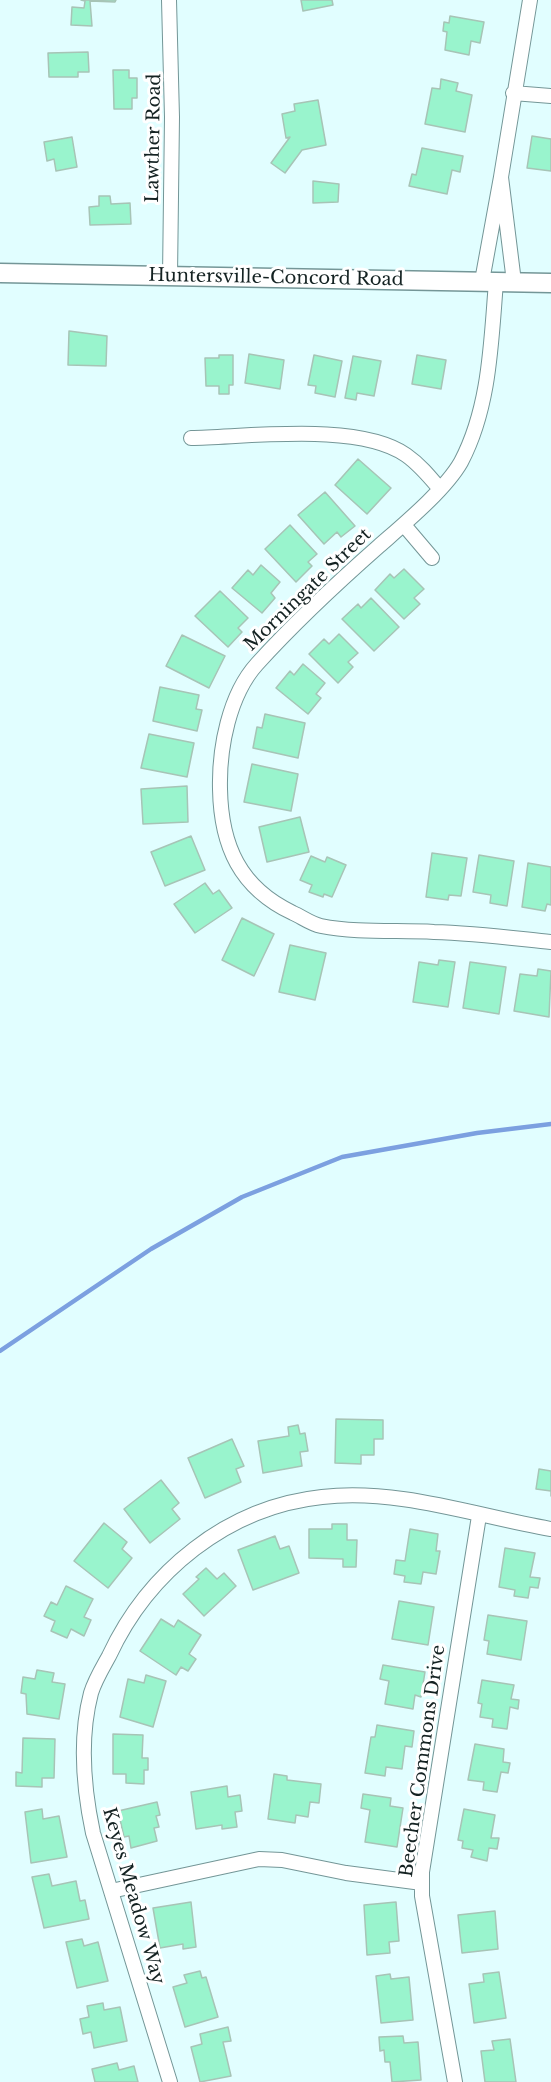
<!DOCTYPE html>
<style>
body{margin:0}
canvas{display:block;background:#e1feff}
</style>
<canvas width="551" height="2082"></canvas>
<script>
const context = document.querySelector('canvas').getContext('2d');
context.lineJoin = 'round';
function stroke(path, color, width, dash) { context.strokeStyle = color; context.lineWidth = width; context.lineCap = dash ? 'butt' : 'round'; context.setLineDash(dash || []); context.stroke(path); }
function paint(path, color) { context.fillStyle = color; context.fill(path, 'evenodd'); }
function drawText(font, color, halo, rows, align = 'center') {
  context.font = font + ' "Libre Baskerville",serif'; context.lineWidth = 6; context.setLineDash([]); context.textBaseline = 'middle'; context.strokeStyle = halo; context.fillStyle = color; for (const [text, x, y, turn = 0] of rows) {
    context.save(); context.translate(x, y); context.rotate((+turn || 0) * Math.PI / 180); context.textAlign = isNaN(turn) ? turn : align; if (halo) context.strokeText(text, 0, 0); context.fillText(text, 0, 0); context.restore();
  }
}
stroke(new Path2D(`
 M0 1351 151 1249 242 1197 342 1157 477 1133 551 1124`), '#7ca0e0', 4.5);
const building = new Path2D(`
 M81 0H116L115 2 90 1 92 26 71 25 72 7 84 8 85 1Z
 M301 0H332L333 5 303 11Z
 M450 16 484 22 480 43 471 41 469 55 445 50 447 32 443 31 444 22 449 23Z
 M88 52 89 72H78V77H49L48 53Z
 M113 70H129V78H137V98H132V109H114Z
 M441 79 458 83 456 91 472 95 465 132 425 124 432 88 440 89Z
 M318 100 326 145 302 150 285 173 271 163 290 137 286 138 282 114 295 111 294 104Z
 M532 136 551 139V171L527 168Z
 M72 137 77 167 56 171 54 159 47 161 44 142Z
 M422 148 463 156 460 172 452 170 447 194 409 186 412 174 416 175Z
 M313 181 339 184 338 202 313 203Z
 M99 196H110L111 204 130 203 131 224 90 225 89 207 99 206Z
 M69 331 107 336 106 366 68 365Z
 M249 354 284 360 280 389 245 383Z
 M219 355H233V385H229V394H219V386H206L205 358H219Z
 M314 355 342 361 335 397 315 393 316 386 308 385Z
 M417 355 446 360 441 389 412 384Z
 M353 356 381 361 374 396 357 393 356 400 345 398Z
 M358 459 391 488 367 514 335 485Z
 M325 492 355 526 341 537 337 532 324 544 298 515Z
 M290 525 317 554 308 562 312 566 296 582 265 549Z
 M261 565 280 582 271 593 275 598 262 613 232 588 248 570 253 575Z
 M404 569 424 589 414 598 420 604 404 619 375 590 390 574 394 578Z
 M220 591 248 618 238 628 242 632 228 647 195 616Z
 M371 598 399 627 374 651 342 619 358 604 361 608Z
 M339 634 358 653 348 662 353 667 338 683 309 654 324 639 329 644Z
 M182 635 225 656 209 688 166 666Z
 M303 664 325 683 316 694 321 698 308 714 276 688 290 671 294 675Z
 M160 687 199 695 196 709 202 710 197 731 153 721Z
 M265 714 305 723 298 758 253 748 257 727 262 728Z
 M149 734 194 743 187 777 141 768Z
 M252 764 298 774 291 811 244 802Z
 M187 786 188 822 143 824 141 789Z
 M300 817 309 852 267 862 259 827Z
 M191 836 205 870 165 886 151 852Z
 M432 853 467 858 461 896 449 895 448 900 426 897Z
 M479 855 514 861 507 906 490 903 491 895 473 892Z
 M311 856 325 862 327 857 346 865 332 897 324 894 323 897 309 892 312 885 300 880Z
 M528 863 551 867V905L547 904 545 911 522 907Z
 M205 883 213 894 219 890 232 908 195 933 174 904Z
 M242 918 274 934 254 976 222 960Z
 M290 945 326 953 315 1000 279 992Z
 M439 960 455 962 448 1007 413 1002 419 962 438 965Z
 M470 962 506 967 499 1014 463 1008Z
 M538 969 551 971 549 1017 514 1011 520 974 537 976Z
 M336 1419 383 1420V1439H374V1455H361V1464L335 1463Z
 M298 1425 300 1434 305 1433 308 1451 300 1452 302 1466 263 1473 258 1441 289 1436 288 1427Z
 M232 1439 244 1466 236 1469 241 1482 205 1498 188 1458Z
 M539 1469 551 1471V1496V1491L536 1489Z
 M161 1480 179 1503 172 1509 180 1519 150 1543 124 1509Z
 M104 1523 127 1542 122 1549 132 1558 108 1588 74 1561Z
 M332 1524H347V1540H357L356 1567H343V1559L309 1558V1529H332Z
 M410 1529 438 1534 436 1551H440L436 1574 423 1572 421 1584 404 1582 405 1576 394 1574 396 1560 405 1561Z
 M275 1536 280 1549 289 1546 299 1573 253 1590 238 1550Z
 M505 1548 535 1553 530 1577 540 1578 538 1588 530 1587 528 1598 514 1596 515 1590 499 1587Z
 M206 1568 217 1579 224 1573 236 1586 204 1616 183 1594 199 1579 196 1577Z
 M66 1586 93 1599 84 1617 91 1620 84 1636 71 1629 67 1638 51 1631 55 1621 44 1616 51 1602 57 1605Z
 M399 1601 434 1607 428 1645 392 1639Z
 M488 1615 527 1621 521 1660 487 1654 489 1641 484 1640Z
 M161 1619 174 1627 178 1620 201 1635 189 1654 196 1659 188 1671 181 1667 176 1675 140 1651Z
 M383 1665 425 1672 421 1697 415 1695 413 1709 385 1704 389 1681 380 1679Z
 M37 1670 54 1673 52 1682 65 1684 59 1719 27 1714 26 1694 21 1693 23 1677 35 1679Z
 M146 1675 166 1681 153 1727 120 1717 128 1679 144 1683Z
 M482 1680 514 1685 511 1699 519 1700 518 1709 510 1707 507 1729 492 1727 493 1719 480 1717 482 1704 478 1703Z
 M377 1725 414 1731 412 1747 405 1746 402 1769 386 1767 385 1776 365 1773 371 1737H375Z
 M113 1734 143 1735 142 1758H148V1770H144V1784L126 1783V1774H113Z
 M23 1738 55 1739 54 1778H42V1787L16 1786V1772L22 1773Z
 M475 1744 504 1749 503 1762 510 1763 508 1773 501 1772 497 1792 483 1790 484 1782 468 1780Z
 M274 1774 287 1776V1780L321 1784 319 1803 310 1802 308 1817 296 1815 295 1823 268 1819Z
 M227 1786 228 1797 240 1795 242 1811 235 1812 237 1827 222 1829V1825L196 1829 191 1792Z
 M363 1794 391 1798 390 1806 403 1808 397 1847 365 1842 370 1810 361 1808Z
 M157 1802 160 1815 156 1816 159 1827 154 1828 157 1841 131 1848 129 1836 124 1837 118 1811Z
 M42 1809 43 1819 59 1816 67 1857 31 1863 25 1812Z
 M464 1809 495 1815 491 1838H499L497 1849 489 1848 487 1861 471 1857 473 1850 462 1848 463 1841 458 1840Z
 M49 1874 52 1886 76 1881 80 1901 85 1900 89 1919 44 1928 32 1877Z
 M191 1902 196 1947 183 1949V1944L160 1948 153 1908Z
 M396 1902 399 1941 389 1942 390 1953 367 1955 364 1905Z
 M495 1911 498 1949 462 1953 458 1915Z
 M82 1939 84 1946 98 1942 108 1981 77 1988 66 1942Z
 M200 1971 202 1978 206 1977 218 2017 185 2027 173 1987 187 1983 184 1975Z
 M499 1972 506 2018 474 2023 469 1984 484 1982 483 1974Z
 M390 1974 391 1979 409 1977 413 2020 381 2023 376 1976Z
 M103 2003 104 2010 120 2007 127 2041 94 2048 91 2032 83 2034 80 2019 89 2017 87 2006Z
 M228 2027 231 2041 223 2042 231 2076 200 2082 191 2047 202 2044 200 2034Z
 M403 2036 404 2043 418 2042 421 2080 392 2082 390 2062H385L384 2050 380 2051 379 2037Z
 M510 2039 516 2082H485L481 2051 494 2050 492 2041Z
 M117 2063 119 2070 134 2066 138 2082H95L92 2069Z`);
paint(building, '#99f4cd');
stroke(building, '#a7c4b6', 1.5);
const street = new Path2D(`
 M169 0 172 117 170 276
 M513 93 551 96
 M501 177 530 0
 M482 281 501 177 514 282
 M496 282C491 342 490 407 461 462 445 490 404 524 379 546 337 583 295 622 257 664 229 695 219 748 220 789 221 846 240 888 293 913 302 917 311 924 321 926 357 933 397 930 434 932 473 933 512 938 551 942
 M191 438C249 437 359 422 406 455 419 464 429 476 439 488
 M404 525 432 558
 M111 1891 259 1859 282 1860 346 1873 422 1883
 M170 2082 93 1833C83 1786 79 1739 91 1693 95 1680 103 1667 109 1656 148 1572 227 1507 322 1497 398 1488 476 1516 551 1529
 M455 2082 422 1896V1872L479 1516`);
const secondary = new Path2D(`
 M0 273 551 283`);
stroke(street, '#749697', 16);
stroke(secondary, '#749697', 21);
stroke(street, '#fff', 14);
stroke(secondary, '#fff', 18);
drawText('18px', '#142222', '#fff', [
 ["Lawther Road",154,138,-89],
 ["Huntersville-Concord Road",276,278,1],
 ["Morningate Street",308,590,-44],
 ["Beecher Commons Drive",423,1761,-82],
 ["Keyes Meadow Way",133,1896,74]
]);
</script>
